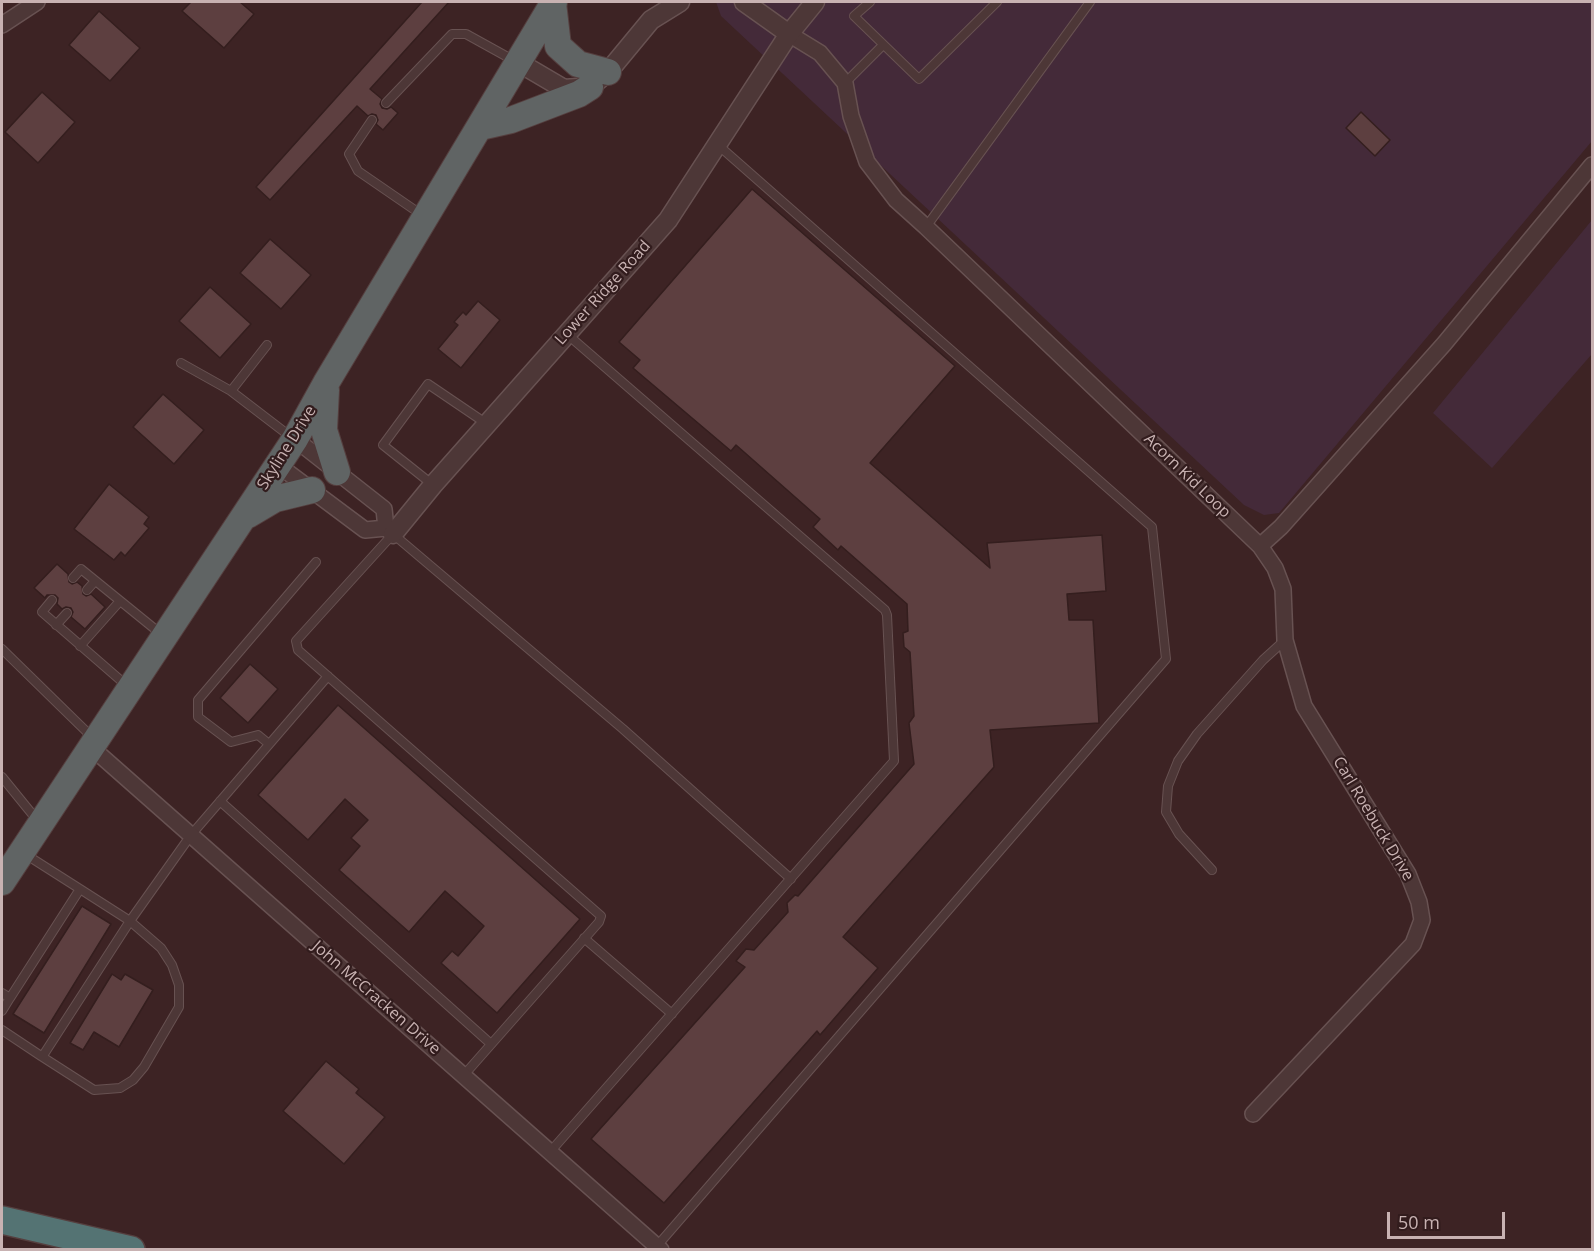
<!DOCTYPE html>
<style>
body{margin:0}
#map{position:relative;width:1594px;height:1251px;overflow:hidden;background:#3d2324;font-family:"Open Sans",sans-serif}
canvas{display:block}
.frame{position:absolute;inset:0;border:3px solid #c8b2b2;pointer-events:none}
.scale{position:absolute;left:1387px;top:1212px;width:118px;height:27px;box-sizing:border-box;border:3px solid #c8b2b2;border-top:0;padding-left:8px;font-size:18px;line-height:21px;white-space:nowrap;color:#c8b2b2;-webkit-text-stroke:4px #321c1d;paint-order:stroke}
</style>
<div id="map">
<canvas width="1594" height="1251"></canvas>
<div class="frame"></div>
<div class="scale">50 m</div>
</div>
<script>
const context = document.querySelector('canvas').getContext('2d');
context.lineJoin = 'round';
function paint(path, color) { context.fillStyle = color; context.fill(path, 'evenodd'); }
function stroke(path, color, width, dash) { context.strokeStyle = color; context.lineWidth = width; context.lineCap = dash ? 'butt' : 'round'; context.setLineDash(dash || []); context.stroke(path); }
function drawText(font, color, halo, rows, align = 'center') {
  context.font = font + ' "Open Sans",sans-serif'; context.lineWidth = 4.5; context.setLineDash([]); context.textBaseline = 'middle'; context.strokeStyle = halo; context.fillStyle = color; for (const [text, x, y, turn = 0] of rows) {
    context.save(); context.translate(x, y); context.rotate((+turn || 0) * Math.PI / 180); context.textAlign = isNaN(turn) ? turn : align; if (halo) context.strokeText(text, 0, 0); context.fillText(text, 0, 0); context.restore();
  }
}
paint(new Path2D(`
 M716 2H1592V141L1279 513 1264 515 1244 505 721 16Z
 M1592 220V354L1492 468 1433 413Z`), '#442a39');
const building = new Path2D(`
 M191 2H240L254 14 224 48 182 11Z
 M422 2H449L370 89 382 99 380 104 382 108 387 109 391 107 398 113 383 130 376 124 378 120 376 115 372 114 368 116 357 106 270 200 256 187Z
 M99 11 140 48 110 81 69 45Z
 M42 92 75 122 38 163 5 132Z
 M1361 112 1390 140 1375 156 1346 128Z
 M752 189 955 366 870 463 990 568 987 543 1102 535 1106 591 1067 594 1069 620H1093L1099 723 990 730 994 767 843 937 878 968 820 1035 817 1031 664 1203 591 1139 745 967 736 961 746 949 754 950 788 912 787 903 795 895 798 896 914 764 909 723 914 716 910 652 904 647 903 633 908 631 907 604 841 546 838 550 813 527 820 519 736 445 731 451 633 368 640 360 619 342Z
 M270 239 311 275 281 309 240 273Z
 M210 287 251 324 220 358 179 321Z
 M478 301 500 320 461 368 438 349 458 325 454 322 463 312 466 315Z
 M163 394 204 430 174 464 133 427Z
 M109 484 149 517 144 524 149 528 125 556 121 552 114 560 74 529Z
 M57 564 68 574 69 582 72 584 77 582 82 586 83 594 86 596 91 594 105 607 85 629 71 617 73 612 71 608 66 607 62 609 57 604 58 598 55 595H47L45 598 34 588Z
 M250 664 278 689 248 723 220 698Z
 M338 705 580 919 497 1013 441 963 452 951 458 956 484 926 445 891 409 932 339 870 360 846 351 838 368 820 345 799 308 840 258 795Z
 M82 906 111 924 44 1033 13 1014Z
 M112 974 121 980 125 974 153 990 119 1047 94 1032 83 1050 70 1043Z
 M326 1061 359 1089 356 1093 385 1117 344 1164 283 1111Z`);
paint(building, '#5d3f40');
stroke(building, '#341e1e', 1.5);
const service = new Path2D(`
 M870 2 854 16 919 79 997 2
 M845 83 883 45
 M386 103 452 34H466L513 60
 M372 120 349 154 358 171 422 215
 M926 227 1090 2
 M181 363 231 391 291 437
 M231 391 267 345
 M433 485 383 445 428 384 487 424
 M73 578 81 569 161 634
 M87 590 95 581
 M52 600 42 612 126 685
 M56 625 67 613
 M80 646 120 601
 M2 649 92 737
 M269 744 258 735 231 742 198 717V700L316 562
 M2 777 37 820
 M220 801 491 1044
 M1212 870 1179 834 1166 812 1168 786 1178 761 1197 734 1263 660 1285 640
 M80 889 130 921 191 835 328 676
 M584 938 672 1014
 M2 993 10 998 80 889 25 854
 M2 1011 10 998
 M2 1030 41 1056 44 1054 130 921 161 948 172 965 179 985V1007L144 1067 133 1080 120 1088 94 1090 41 1056
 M464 1075 599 922 601 916 298 650 296 641 393 534 623 729 791 879
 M550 1152 894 761 887 615 885 610 568 335
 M657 1246 1166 659 1152 527 718 145`);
const minor = new Path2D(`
 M2 25 37 2
 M789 34 820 53 845 83 851 116 867 162 896 200 926 227 1260 546 1275 568 1283 589 1285 640 1304 706 1408 874 1419 902 1422 920 1413 944 1253 1114
 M295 439 384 509 386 528
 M278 465 365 530 386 528 393 534
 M1260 546 1281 527 1444 344 1592 165
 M91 747 661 1250`);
const tertiary = new Path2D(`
 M744 2 789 34 815 2
 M518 62 564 89 590 87 608 72 651 20 680 2
 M393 534 433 485 668 220 789 34`);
const trunk = new Path2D(`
 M553 3 558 46 578 64 608 72
 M480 127 511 120 579 94 590 87
 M326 390 324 430 337 472
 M248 515 275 499 312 490
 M2 882 295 439 326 383 554 2`);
const motorway = new Path2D(`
 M2 1220 131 1250`);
stroke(service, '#685252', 10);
stroke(minor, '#685252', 18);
stroke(tertiary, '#685252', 21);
stroke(trunk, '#553f3f', 28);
stroke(motorway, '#553f3f', 30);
stroke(service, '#4d3737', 8);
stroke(minor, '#4d3737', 15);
stroke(tertiary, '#4d3737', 18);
stroke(trunk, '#606464', 26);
stroke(motorway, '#547373', 27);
drawText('16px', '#c8b2b2', '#321c1d', [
 ["Lower Ridge Road",603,293,-48],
 ["Skyline Drive",287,448,-58],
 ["Acorn Kid Loop",1187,476,44],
 ["Carl Roebuck Drive",1373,819,59],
 ["John McCracken Drive",376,998,41]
]);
</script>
